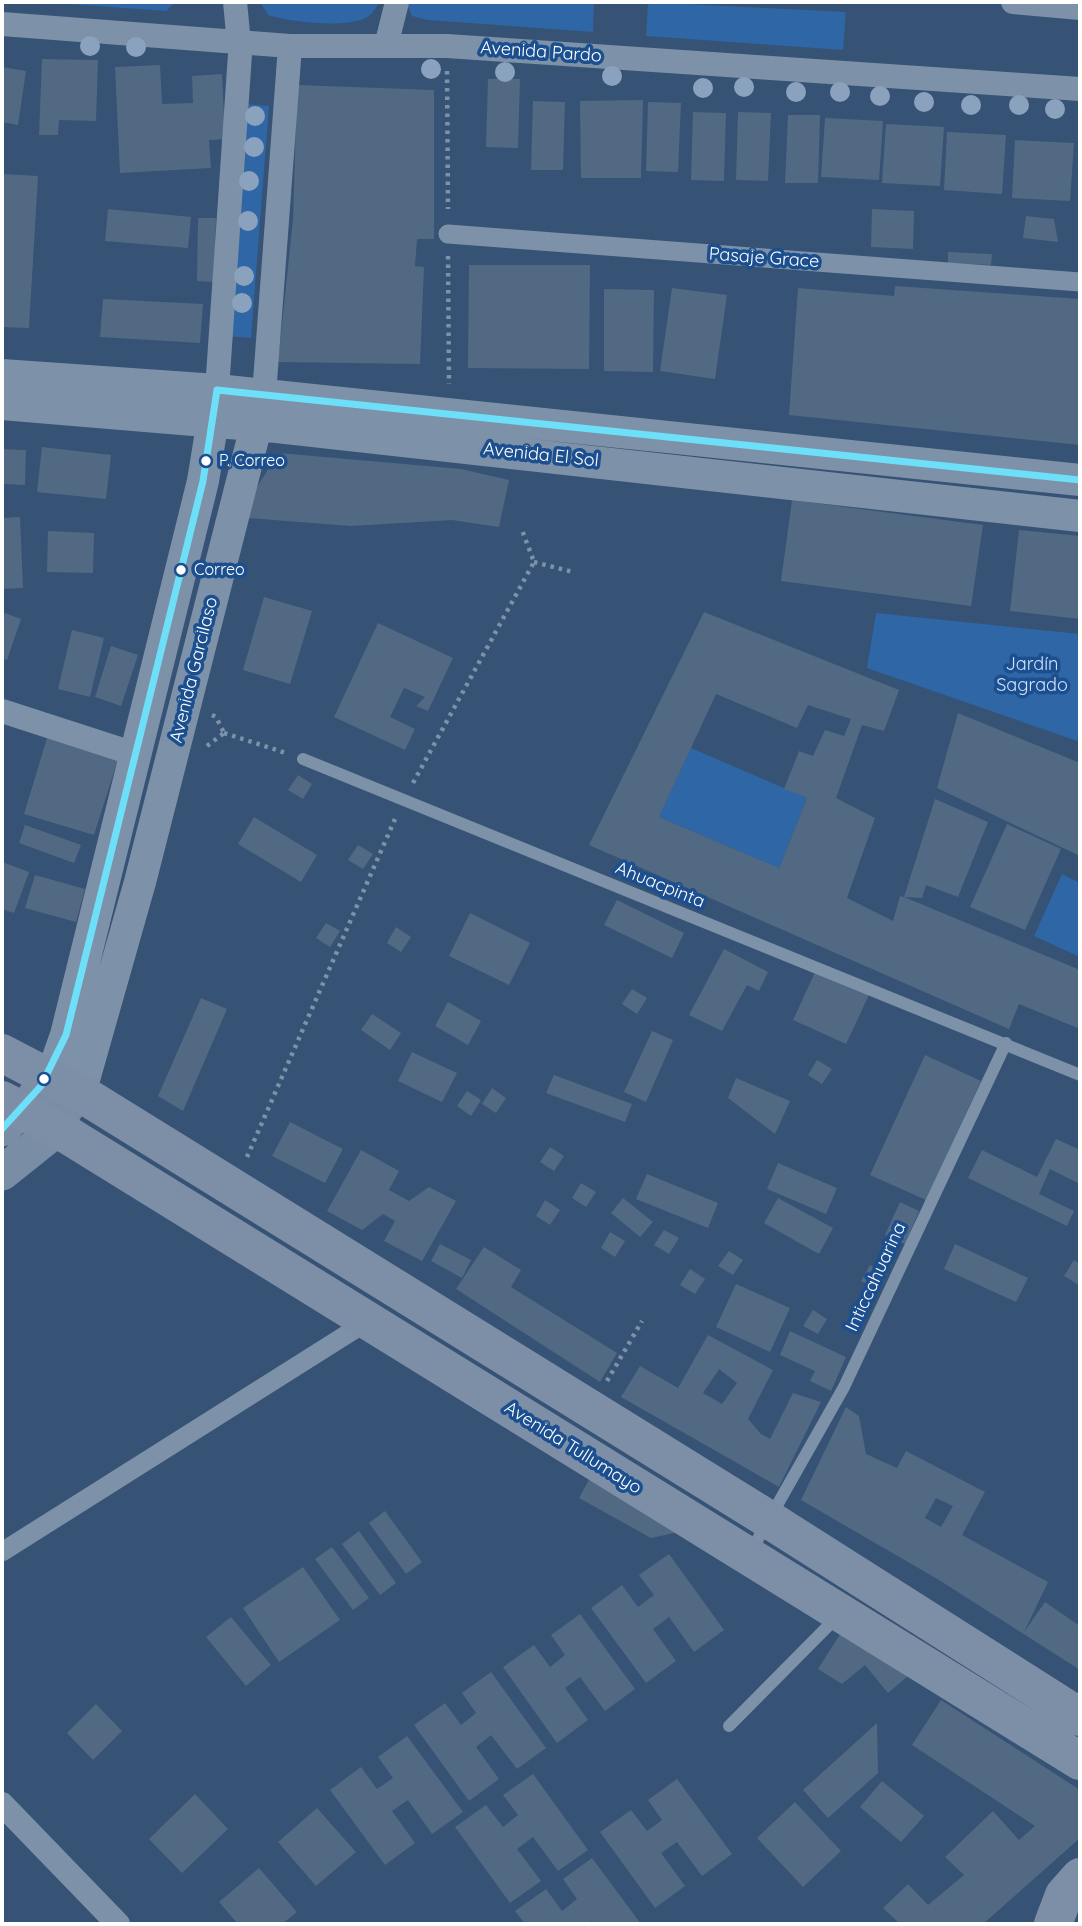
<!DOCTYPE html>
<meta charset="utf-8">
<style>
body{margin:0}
#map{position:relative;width:1082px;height:1926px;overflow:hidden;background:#365274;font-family:Quicksand,sans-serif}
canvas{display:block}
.frame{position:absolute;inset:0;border:4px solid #fff;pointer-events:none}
</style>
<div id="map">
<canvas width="1082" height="1926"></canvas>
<div class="frame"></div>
</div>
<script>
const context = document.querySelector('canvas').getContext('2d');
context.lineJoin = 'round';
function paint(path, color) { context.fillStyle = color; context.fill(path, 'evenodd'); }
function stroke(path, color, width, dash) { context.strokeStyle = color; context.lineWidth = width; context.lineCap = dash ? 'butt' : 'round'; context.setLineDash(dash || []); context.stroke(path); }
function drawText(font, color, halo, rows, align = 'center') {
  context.font = font + ' Quicksand,sans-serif'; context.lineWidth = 7; context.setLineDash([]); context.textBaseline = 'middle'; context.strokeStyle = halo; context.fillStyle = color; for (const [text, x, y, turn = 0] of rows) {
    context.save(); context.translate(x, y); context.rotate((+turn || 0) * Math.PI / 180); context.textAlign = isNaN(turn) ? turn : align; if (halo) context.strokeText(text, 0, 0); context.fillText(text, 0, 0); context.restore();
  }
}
paint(new Path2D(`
 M40 2H175L166 11Z
 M260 2H380C377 6 374 12 370 15 353 30 289 22 268 15Z
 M406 2H594L593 32 428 20 412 16Z
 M648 2 846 12 843 50 646 36Z
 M245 104 269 106 251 338 227 336Z
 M876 613 1080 634V742L867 668Z
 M691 748 807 798 779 868 659 817Z
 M1062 874 1080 883V957L1034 936Z`), '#2f66a5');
paint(new Path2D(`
 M42 59 98 60 96 121 59 120 58 135H39Z
 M160 65 162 104 193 103 192 76 222 74 225 139 209 140 211 168 120 173 115 67Z
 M2 67 26 71 18 125 2 122Z
 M488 79H520L518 148 486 147Z
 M297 85 434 90V239H417L415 266 424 267 420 364 278 362 293 220Z
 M643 100 641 178H581L580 101Z
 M533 101 565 102 563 170H531Z
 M648 102 681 103 678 172 646 171Z
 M693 112 726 113 724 181 691 180Z
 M738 112 771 113 768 181 736 180Z
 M788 115H820L818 183H785Z
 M825 118 883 121 879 180 821 177Z
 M886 124 944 127 940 186 882 183Z
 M947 132 1006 135 1002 194 944 190Z
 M1015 140 1074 143 1070 201 1012 198Z
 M2 174 38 176 29 328 2 327Z
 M108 209 191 217 188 248 105 241Z
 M872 209 914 211 913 249 871 247Z
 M1026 216 1054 219 1058 242 1023 238Z
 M198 218H216L214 282 197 281Z
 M948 252 992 254 991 265 948 263Z
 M469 265H590L589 369 468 368Z
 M895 286 1080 299V445L789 415 798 288 894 296Z
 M672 288 727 295 715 379 660 371Z
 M604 289 654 290 653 372 604 371Z
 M103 299 203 304 200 343 100 337Z
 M42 447 111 455 106 499 37 492Z
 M2 449 26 450 25 485 2 484Z
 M279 453 461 469 509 480 499 527 452 520 351 526 248 518 256 488Z
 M792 500 983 525 971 606 781 581Z
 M20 517 23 588 2 589V518Z
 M1019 530 1080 536V619L1010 611Z
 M48 531 94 533 93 573 47 572Z
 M264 597 312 611 290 684 243 670Z
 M2 612 21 619 7 660 2 658Z
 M704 612 899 690 884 731 862 725 836 798 875 818 847 898 893 921 900 896 904 897 935 799 988 822 958 897 926 885 922 898 904 897 1080 970V1029L1019 1004 1009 1029 589 845ZM716 694 797 728 808 705 851 719 844 736 825 730 813 756 799 751 784 789 807 798 779 868 659 817Z
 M378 623 453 658 428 711 416 706 425 697 404 688 390 717 415 729 405 750 334 717Z
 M72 630 104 638 90 697 58 689Z
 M111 646 138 655 121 706 95 697Z
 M958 713 1080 763V856L937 788Z
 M48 735 119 756 94 835 24 814Z
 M298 775 312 784 303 799 288 790Z
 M254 817 317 855 301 882 238 844Z
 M1007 824 1061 849 1025 930 970 907Z
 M25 825 81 845 74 863 19 843Z
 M358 845 373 854 363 869 348 860Z
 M2 862 29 872 14 913 2 909Z
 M35 875 85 889 76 922 25 908Z
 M617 900 684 933 672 958 604 925Z
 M470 913 530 943 509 985 449 956Z
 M326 923 340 931 330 947 316 938Z
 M396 927 411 937 401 952 387 943Z
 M724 949 768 972 759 991 747 985 722 1031 689 1015Z
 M816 970 869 995 846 1044 793 1020Z
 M632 989 647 998 637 1014 622 1004Z
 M201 998 227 1009 183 1111 158 1096Z
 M448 1002 481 1021 468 1045 435 1026Z
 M372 1014 401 1033 390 1050 361 1030Z
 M652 1031 673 1040 646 1102 624 1092Z
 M412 1052 457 1073 442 1102 398 1081Z
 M925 1055 981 1081 926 1200 870 1175Z
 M817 1060 832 1069 822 1084 808 1075Z
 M554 1075 632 1104 625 1122 546 1093Z
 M736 1078 790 1101 775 1134 728 1098Z
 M492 1088 506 1098 496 1113 482 1104Z
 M467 1091 481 1100 471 1116 457 1106Z
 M290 1122 343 1149 325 1183 272 1156Z
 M1056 1139 1080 1150V1184L1050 1169 1039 1194 1074 1211 1067 1226 968 1178 982 1150 1037 1177Z
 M550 1147 564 1156 554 1171 540 1162Z
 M361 1150 399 1171 389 1190 409 1201 429 1187 456 1201 422 1261 384 1241 395 1221 383 1214 362 1230 327 1211Z
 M778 1163 837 1188 826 1214 767 1189Z
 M647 1174 718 1203 708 1228 636 1199Z
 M581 1183 596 1192 586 1207 572 1198Z
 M623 1198 653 1222 640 1237 611 1213Z
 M778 1198 833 1228 819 1254 764 1223Z
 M545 1200 560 1210 550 1225 536 1216Z
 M900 1202 919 1211 905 1244 885 1235Z
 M664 1230 679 1238 669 1254 654 1245Z
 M610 1232 625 1241 615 1257 601 1248Z
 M440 1244 471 1260 462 1278 431 1261Z
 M955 1244 1028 1278 1016 1302 944 1269Z
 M484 1247 521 1270 511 1287 617 1353 600 1382 456 1289Z
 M729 1251 743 1260 733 1275 718 1266Z
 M1074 1260 1080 1264 1079 1285 1064 1276Z
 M870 1265 887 1274 879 1290 861 1281Z
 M690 1269 705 1279 695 1294 680 1285Z
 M736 1284 790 1308 770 1352 716 1327Z
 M813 1310 827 1319 818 1334 803 1326Z
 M790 1331 846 1357 831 1391 810 1381 815 1371 780 1355Z
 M708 1335 773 1370 748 1419 761 1434 770 1439 793 1393 821 1402 779 1487 621 1397 640 1366 678 1388ZM719 1369 737 1383 722 1404 703 1393Z
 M846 1407 859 1416 866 1454 897 1468 906 1451 985 1492 962 1535 1048 1582 1024 1632 1045 1602 1080 1626V1670L939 1580 801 1500ZM936 1498 953 1506 941 1527 925 1518Z
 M591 1476 688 1530 651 1538 579 1498Z
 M385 1511 422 1562 406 1574 369 1523Z
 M359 1531 396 1583 380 1595 342 1544Z
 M332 1547 369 1598 353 1610 315 1559Z
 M669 1554 724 1630 694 1652 669 1617 653 1629 676 1661 646 1683 591 1608 622 1585 638 1607 654 1595 639 1575Z
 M303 1567 340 1620 279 1662 243 1608Z
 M580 1614 635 1689 605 1711 580 1677 565 1688 588 1720 557 1743 503 1667 534 1645 550 1667 565 1655 551 1635Z
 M231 1617 271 1665 246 1686 206 1637Z
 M846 1625 915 1670 888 1693 865 1665 842 1684 818 1669Z
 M491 1672 546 1748 517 1769 491 1735 476 1747 499 1779 469 1801 414 1725 445 1703 461 1725 476 1713 462 1693Z
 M941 1700 1080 1790V1838L983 1924H900L883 1908 908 1884 928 1905 964 1875 945 1857 993 1811 1019 1840 1035 1826 912 1745Z
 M96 1704 122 1731 93 1760 67 1733Z
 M877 1723 878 1773 828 1818 803 1790Z
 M407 1736 463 1812 432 1834 408 1800 392 1811 415 1843 385 1865 330 1790 361 1767 377 1789 393 1778 378 1757Z
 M533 1774 588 1850 558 1871 533 1837 517 1849 541 1881 510 1903 455 1827 486 1805 503 1827 518 1815 503 1795Z
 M677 1779 732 1854 702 1876 677 1842 661 1853 685 1886 655 1908 600 1832 631 1810 647 1831 662 1820 648 1800Z
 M882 1781 924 1816 901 1842 860 1807Z
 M195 1794 228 1829 182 1873 149 1839Z
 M795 1802 841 1851 803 1887 757 1838Z
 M317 1808 356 1852 316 1886 278 1842Z
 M592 1858 641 1924H595L592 1921 588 1924H525L515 1911 546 1889 562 1911 577 1899 563 1879Z
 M259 1868 297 1912 282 1924H238L219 1902Z`), '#526984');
stroke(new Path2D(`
 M447 71 448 209
 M448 256 449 384
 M534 562 573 572
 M212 715 216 717 224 733
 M224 733 286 753
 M207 746 224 733
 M413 783 534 562 522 530
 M247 1157 395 819
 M607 1381 642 1321`), '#7d92a8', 4.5, [3.5, 5]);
stroke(new Path2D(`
 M303 759 1080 1075
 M750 1553 844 1387 1006 1043
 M729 1726 838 1616`), '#7d92a8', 12);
stroke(new Path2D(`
 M448 234 1080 282
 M2 1552 368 1321`), '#7d92a8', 19);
stroke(new Path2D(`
 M1013 2 1080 8
 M2 24 290 46H447L1080 89
 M386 46 397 2
 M217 390 240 54 235 2
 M264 395 290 46
 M2 711 138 755
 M2 1804 118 1924`), '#7d92a8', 24);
stroke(new Path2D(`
 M2 375 217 390 1080 480
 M2 404 277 427 1080 516
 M47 1078 55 1066 66 1035 203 481 216 401
 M77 1092 83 1083 140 882 261 407`), '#7d92a8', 32);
stroke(new Path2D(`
 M2 1129 32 1100 47 1078
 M2 1173 47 1137 77 1092`), '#798da4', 35);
stroke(new Path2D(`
 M2 1053 90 1099 768 1519 1080 1717
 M2 1100 66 1134 1080 1761
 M1053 1924 1064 1895 1080 1877`), '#7d8ea7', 38);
stroke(new Path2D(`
 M2 1129 41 1086 66 1035 203 481 217 390 1080 480`), '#6ddff8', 7);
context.fillStyle = '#8aa2be';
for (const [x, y] of [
 [90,46],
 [136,47],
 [431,69],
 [505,72],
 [612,76],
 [744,87],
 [703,88],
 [796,92],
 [840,92],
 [880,96],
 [924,102],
 [971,105],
 [1019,105],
 [1055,109],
 [255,116],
 [254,147],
 [249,181],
 [248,221],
 [244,276],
 [242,303]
]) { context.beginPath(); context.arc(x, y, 10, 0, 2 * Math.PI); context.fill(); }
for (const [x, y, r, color] of [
 [206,461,6,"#fff"],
 [181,570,6,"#fff"],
 [44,1079,6,"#fff"]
]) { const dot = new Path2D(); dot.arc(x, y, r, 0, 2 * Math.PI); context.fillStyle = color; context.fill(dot); stroke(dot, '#1b4f8f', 2.5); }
drawText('16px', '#fff', '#1b4f8f', [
 ["P. Correo",219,461],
 ["Correo",194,570]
], 'left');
drawText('18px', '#fff', '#1b4f8f', [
 ["Avenida Pardo",541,52,4],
 ["Pasaje Grace",764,258,4],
 ["Avenida El Sol",541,455,6],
 ["Avenida Garcilaso",194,670,-76],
 ["Ahuacpinta",660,885,22],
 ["Inticcahuarina",876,1277,-65],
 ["Avenida Tullumayo",573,1448,32]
]);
drawText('18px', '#cfe3fa', '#1b4f8f', [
 ["Jardín",1032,665],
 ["Sagrado",1032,686]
]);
</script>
